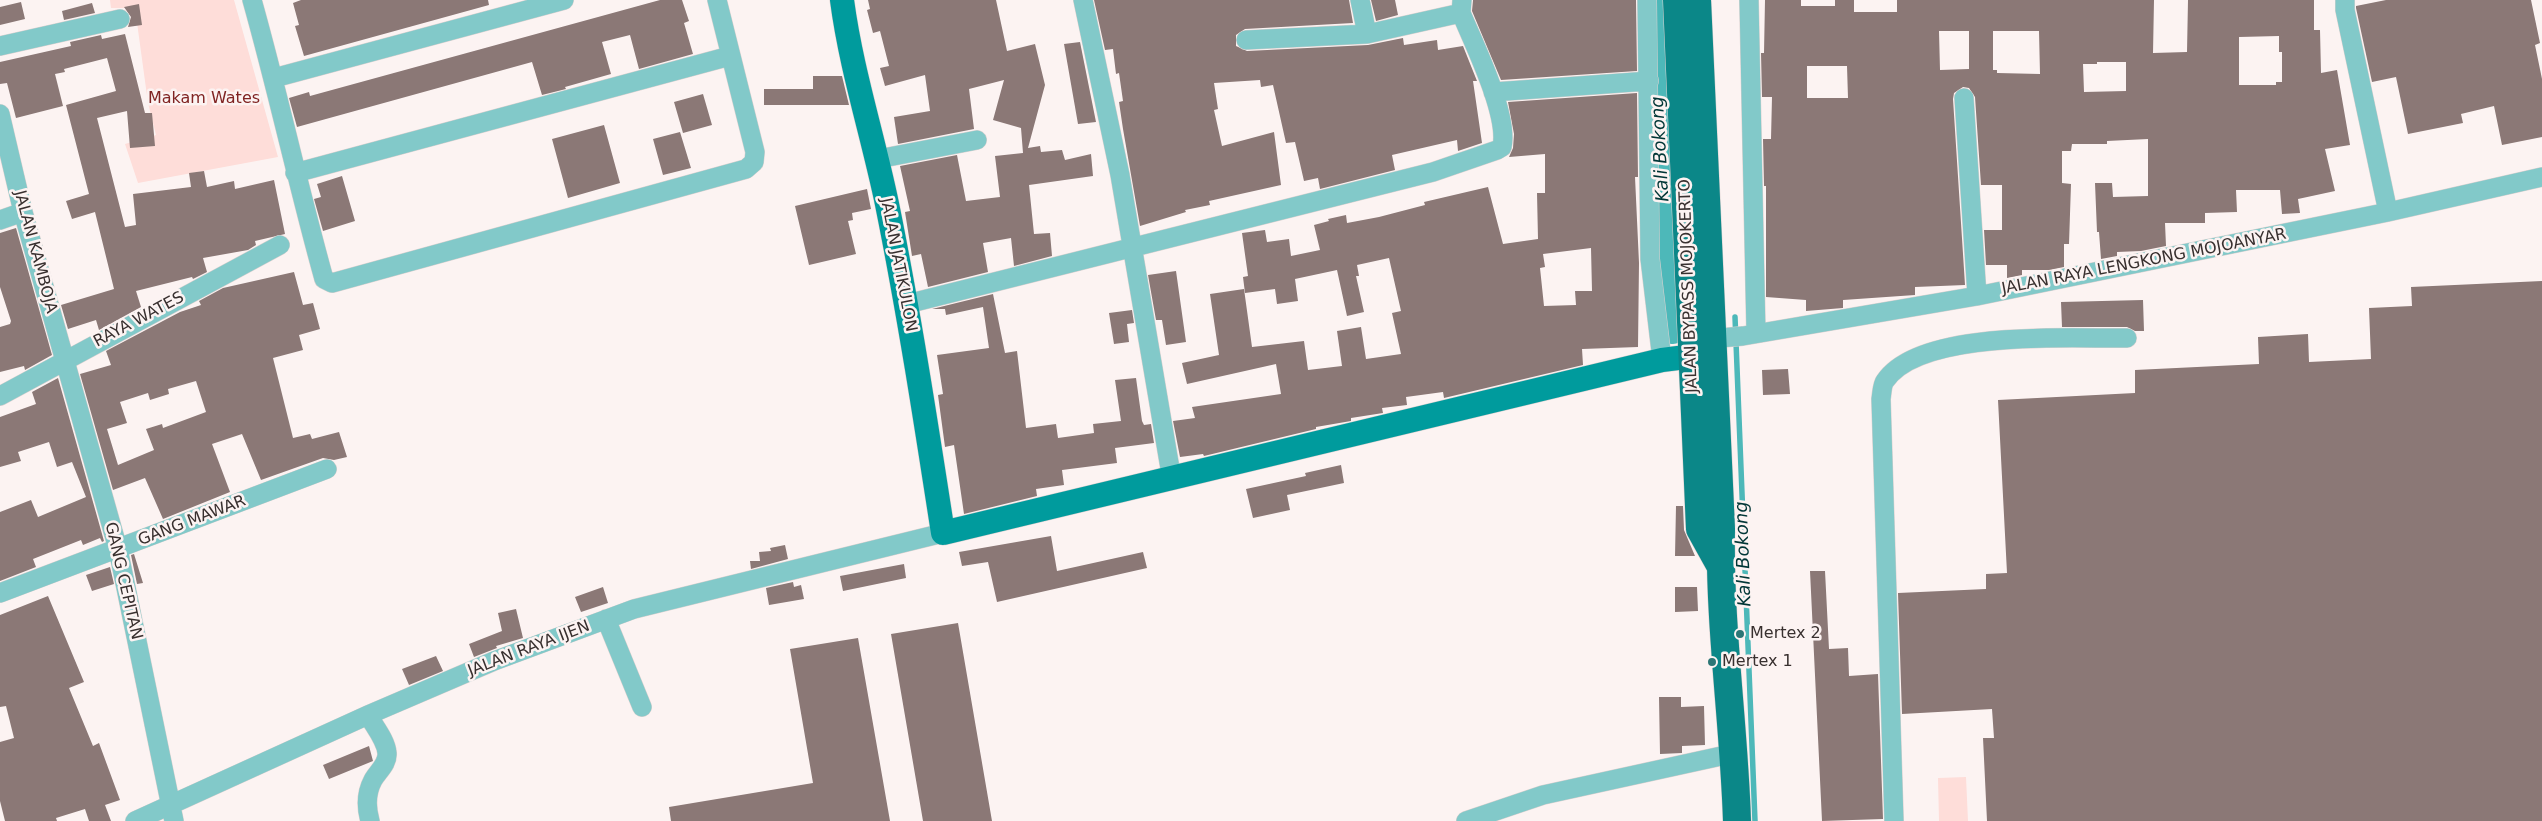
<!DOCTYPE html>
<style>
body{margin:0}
canvas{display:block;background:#fcf3f2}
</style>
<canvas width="2542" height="821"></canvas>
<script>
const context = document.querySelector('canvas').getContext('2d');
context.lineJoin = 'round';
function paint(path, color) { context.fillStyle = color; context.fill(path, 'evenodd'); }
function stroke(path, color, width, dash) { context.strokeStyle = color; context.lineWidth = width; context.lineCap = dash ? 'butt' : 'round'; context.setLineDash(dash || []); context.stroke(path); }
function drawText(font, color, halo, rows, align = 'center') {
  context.font = font + ' "DejaVu Sans",sans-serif'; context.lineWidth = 5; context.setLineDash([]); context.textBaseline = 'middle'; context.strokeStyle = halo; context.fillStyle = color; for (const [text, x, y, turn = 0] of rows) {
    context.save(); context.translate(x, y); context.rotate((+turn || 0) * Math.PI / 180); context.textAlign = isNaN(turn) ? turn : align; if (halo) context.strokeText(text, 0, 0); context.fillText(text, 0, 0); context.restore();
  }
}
paint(new Path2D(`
 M110 0H234L278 157 138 183 125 144 156 135 148 103 135 8H111Z
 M1966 777 1968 821H1939L1938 778Z`), '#feddd9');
stroke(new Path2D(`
 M1735 317 1755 821`), '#4db8b9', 5.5);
stroke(new Path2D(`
 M1656 0 1659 137 1672 328`), '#4db8b9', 32);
paint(new Path2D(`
 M301 0H488L489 5 304 56 295 26 299 25 293 3Z
 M660 0H682L689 21 684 23 693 54 639 69 630 35 602 42 611 74 565 87 566 89 542 95 532 62 297 127 289 98 309 92 310 96Z
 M868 0H996L1007 51 1035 44 1045 85 1028 148 1040 146 1041 152 1062 150 1065 160 1091 154 1093 176 1029 185 1034 234 1050 233 1052 256 1014 266 1011 238 983 243 988 272 928 287 921 254 912 256 905 212 910 211 900 166 957 155 966 201 1000 197 995 156 1023 153 1021 128 993 120 1004 80 969 89 974 129 898 144 894 117 930 111 925 75 885 86 880 68 889 66 880 31 873 33 867 10 870 9Z
 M1094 0H1349L1353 23 1245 29 1236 35V46L1247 51 1368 45 1403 38 1404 45 1437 40 1438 50 1463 46 1477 81H1473L1482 143 1458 151 1457 140 1392 155 1395 170 1320 189 1318 178 1304 181 1295 142 1286 143 1273 85 1261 87 1260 80 1214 83 1218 109 1214 110 1222 146 1274 132 1281 185 1209 201 1210 205 1185 210 1186 212 1140 226 1123 129 1119 102 1123 101 1119 73 1116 74 1113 49 1105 50Z
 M1371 0H1395L1398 15 1376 21Z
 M1473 0H1636L1637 71 1501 80 1472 11Z
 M1765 0H1801V6H1835V0H1854V12H1897V0H2154L2153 53 2187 52 2188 0H2314V30H2320L2321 73 2337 70 2350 145 2325 149 2335 191 2298 199 2300 213 2282 214 2280 190H2236L2237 212 2205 213V223H2165L2166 246 2141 251 2117 252V256L2101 259 2099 232H2097L2095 183H2112L2113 197 2148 196V139L2107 141V144H2072L2071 151H2062V183L2071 184 2069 244H2064V267L2049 270H2022V275L2007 278V265H1986L1984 230H2002V185H1981L1975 97 1969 88 1963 87 1954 93 1953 99 1965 285 1915 287V295L1843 300V308L1806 311V300L1766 297V186H1764L1763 139H1771L1772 97H1762L1761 53H1764ZM1939 31H1969V69L1940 70ZM1993 31H2039L2040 74 1997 73V70H1993ZM2279 36V52H2282V82H2276V85H2239V37ZM2097 62H2126V91L2084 92 2083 64H2097ZM1807 66H1847L1848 98H1807Z
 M2386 0H2531L2540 43 2535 45 2542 79V137L2502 145 2494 106 2461 114 2463 123 2408 134 2396 77 2372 82 2356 8V6Z
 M21 2 25 19 0 25V7Z
 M92 3 95 13 64 20 62 11Z
 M139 4 142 25 128 27 131 17 124 7Z
 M125 34 145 113H152L155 146 130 148 127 111 97 118 125 227 136 225 133 194 191 187 189 173 204 171 207 187 234 181 235 189 274 180 285 234 255 241 256 245 248 250 203 258 207 272 193 279 192 277 136 291 141 307 99 330 96 320 68 329 61 305 114 289 95 212 72 219 66 201 89 194 66 105 116 91 107 58 64 69 65 72 55 74 63 106 16 118 7 83 0 84V62L71 46 70 42 101 35 102 39Z
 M1080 42 1096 122 1078 124 1064 44Z
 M813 76H842L849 105H764V89H813Z
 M1637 93 1638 177H1635L1639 263 1638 347 1582 349 1583 365 1444 398 1443 392 1406 397 1407 405 1382 408 1383 413 1351 418V421L1316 427V429L1204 456 1203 454 1180 457 1173 421 1195 418 1192 407 1281 394 1276 364 1187 384 1182 363 1219 355 1210 294 1244 289 1252 347 1304 341 1308 370 1342 366 1337 331 1361 327 1366 359 1401 354 1392 313 1401 311 1389 258 1357 265 1359 276H1356L1364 312 1347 316 1337 270 1295 279 1298 301 1277 304 1275 289 1245 293 1243 277 1248 276 1242 233 1265 230 1267 242 1289 239 1291 256 1320 250 1314 225 1329 221 1328 219 1346 215 1347 223 1379 217 1425 205 1424 202 1488 187 1503 244 1538 239 1537 193H1545V154L1509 157 1513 148 1514 134 1508 102ZM1591 248 1592 291H1575L1576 305 1544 306 1540 268 1545 267 1543 254Z
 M703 94 712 125 683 133 674 102Z
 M604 125 620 183 568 198 552 139Z
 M680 132 691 168 663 175 653 139Z
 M342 176 355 221 323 231 314 199 321 197 317 184Z
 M867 189 871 209 852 213 853 220 848 221 856 254 809 265 795 206Z
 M16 228 52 355 25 370 24 366 0 372V327L10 324 11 321 0 287V233Z
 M1176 271 1186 342 1166 345 1162 320H1156L1148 275Z
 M294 272 303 305 313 303 320 329 299 335 303 350 273 358 293 438 310 434 312 439 339 432 347 457 334 460 323 458 261 480 242 434 212 444 230 492 163 519 145 478 113 490 80 374 111 365 106 351 180 312 201 305 199 301 223 288ZM196 381 206 412 163 428 162 424 146 429 154 450 118 465 107 429 127 423 120 402 148 393 150 400 169 394 168 389Z
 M2542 281V821H1987L1983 738H1994L1992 709 1902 714 1898 593 1986 589V574L2007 573 1998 400 2135 393V370L2259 364 2258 337 2308 334 2309 362 2371 359 2369 308 2412 306 2411 287Z
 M993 294 1005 353 1017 351 1026 428 1056 424 1058 438 1094 433 1093 424 1121 421 1115 380 1136 378 1142 421 1144 425 1151 424 1154 443 1115 448 1117 463 1062 470 1064 485 1036 489 1037 496 964 514 954 445 945 447 938 395 943 394 937 355 989 348 983 307 946 315 945 309H932Z
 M2143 300 2144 331H2135L2127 327H2062L2061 302Z
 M1132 310 1134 323 1127 324 1129 342 1114 344 1109 313Z
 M1788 369 1790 394 1763 395 1762 370Z
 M58 378 104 541 102 542 100 538 83 545 81 540 33 559 36 567 0 581V512L31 500 38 517 86 497 72 462 57 467 49 442 18 452 21 461 0 467V417L36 404 32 392Z
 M1341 465 1344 483 1287 495 1290 510 1253 518 1246 489 1306 476 1305 473Z
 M1676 506H1683L1684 530 1695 556H1675Z
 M1051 536 1057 571 1143 552 1147 568 997 602 988 562 962 566 959 552Z
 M785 545 788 559 751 569 750 561H760L759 552 771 551 770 548Z
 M134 554 143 583 137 584 131 555Z
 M904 564 906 578 843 591 840 576Z
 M110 567 114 584 92 591 86 575Z
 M1810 571H1825L1829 649 1848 648 1849 676 1878 674 1883 819 1822 821Z
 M793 582 794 587 801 585 804 599 769 605 766 588Z
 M603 587 608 603 581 612 575 597Z
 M1675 587H1697L1698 611 1675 612Z
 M48 596 84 682 69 688 93 746 99 743 120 800 105 805 111 821H89L85 809 56 818 57 821H5L0 801V742L14 738 6 706 0 707V615Z
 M516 609 523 638 496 646 497 648 474 657 469 644 502 631 498 613Z
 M958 623 992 821H923L891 634Z
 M858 638 890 821H671L669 807 813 783 790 649Z
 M436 656 443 671 409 685 402 669Z
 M1659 697H1681V707L1704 706 1705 745 1682 746V753L1660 754Z
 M369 746 373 761 329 779 323 765Z`), '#8b7876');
const minor = new Path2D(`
 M252 0C278 92 298 186 324 279L332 283 746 169 754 162 755 152 717 0
 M1083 0 1120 175 1172 480
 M1360 0 1367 34 1461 13 1462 0
 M1647 0 1650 259 1662 360
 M1749 0 1756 333
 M2345 0V10L2388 212
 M1246 40 1367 34
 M0 46 120 19
 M274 78 564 0
 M1493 92 1649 81
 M1964 98 1977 296
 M0 114 23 212 118 549 174 821
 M878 159 977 140
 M295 173 730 56
 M0 220 23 212
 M907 304 1433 172 1497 150 1502 147C1509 115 1474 44 1461 13
 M1702 336 1720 338 1743 336 1977 296 2388 212 2542 177
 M0 396 280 245
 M0 593 327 469
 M606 619 642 707
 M368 715C374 726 386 740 387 753 388 764 378 771 373 780 366 793 366 807 370 821
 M135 821 368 715 494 661 634 609 943 533
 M1466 821 1543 795 1735 753
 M1894 821 1881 399C1882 393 1882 385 1885 381 1920 329 2069 339 2127 338`);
const major = new Path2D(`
 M842 0C851 69 873 136 887 204 909 313 926 423 943 533L1662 360 1710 354`);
const highway = new Path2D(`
 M1677 0 1700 529 1720 565
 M1697 0 1721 529C1719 626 1734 724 1737 821`);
stroke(minor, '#d9d0cf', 20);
stroke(major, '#d9d0cf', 25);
stroke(highway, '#d9d0cf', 29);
stroke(minor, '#82c9c9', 19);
stroke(major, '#009b9d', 24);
stroke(highway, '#0b8788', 28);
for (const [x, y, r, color] of [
 [1740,634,5,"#2c7676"],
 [1712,662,5,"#2c7676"]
]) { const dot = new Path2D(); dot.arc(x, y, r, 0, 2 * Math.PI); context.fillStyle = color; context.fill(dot); stroke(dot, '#fcf3f2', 2); }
drawText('16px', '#802423', '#fcf3f2', [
 ["Makam Wates",204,99]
]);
drawText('16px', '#38302f', '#fcf3f2', [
 ["JALAN KAMBOJA",35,252,75],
 ["JALAN RAYA LENGKONG MOJOANYAR",2144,262,-11],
 ["JALAN JATIKULON",898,265,79],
 ["JALAN BYPASS MOJOKERTO",1689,286,-92],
 ["RAYA WATES",139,320,-28],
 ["GANG MAWAR",192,521,-21],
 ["GANG CEPITAN",123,581,77],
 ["JALAN RAYA IJEN",529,649,-21]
]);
drawText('16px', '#38302f', '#fcf3f2', [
 ["Mertex 2",1750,634],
 ["Mertex 1",1722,662]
], 'left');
drawText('italic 18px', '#003636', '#fcf3f2', [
 ["Kali Bokong",1661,149,-93],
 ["Kali Bokong",1744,554,-92]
]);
</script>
